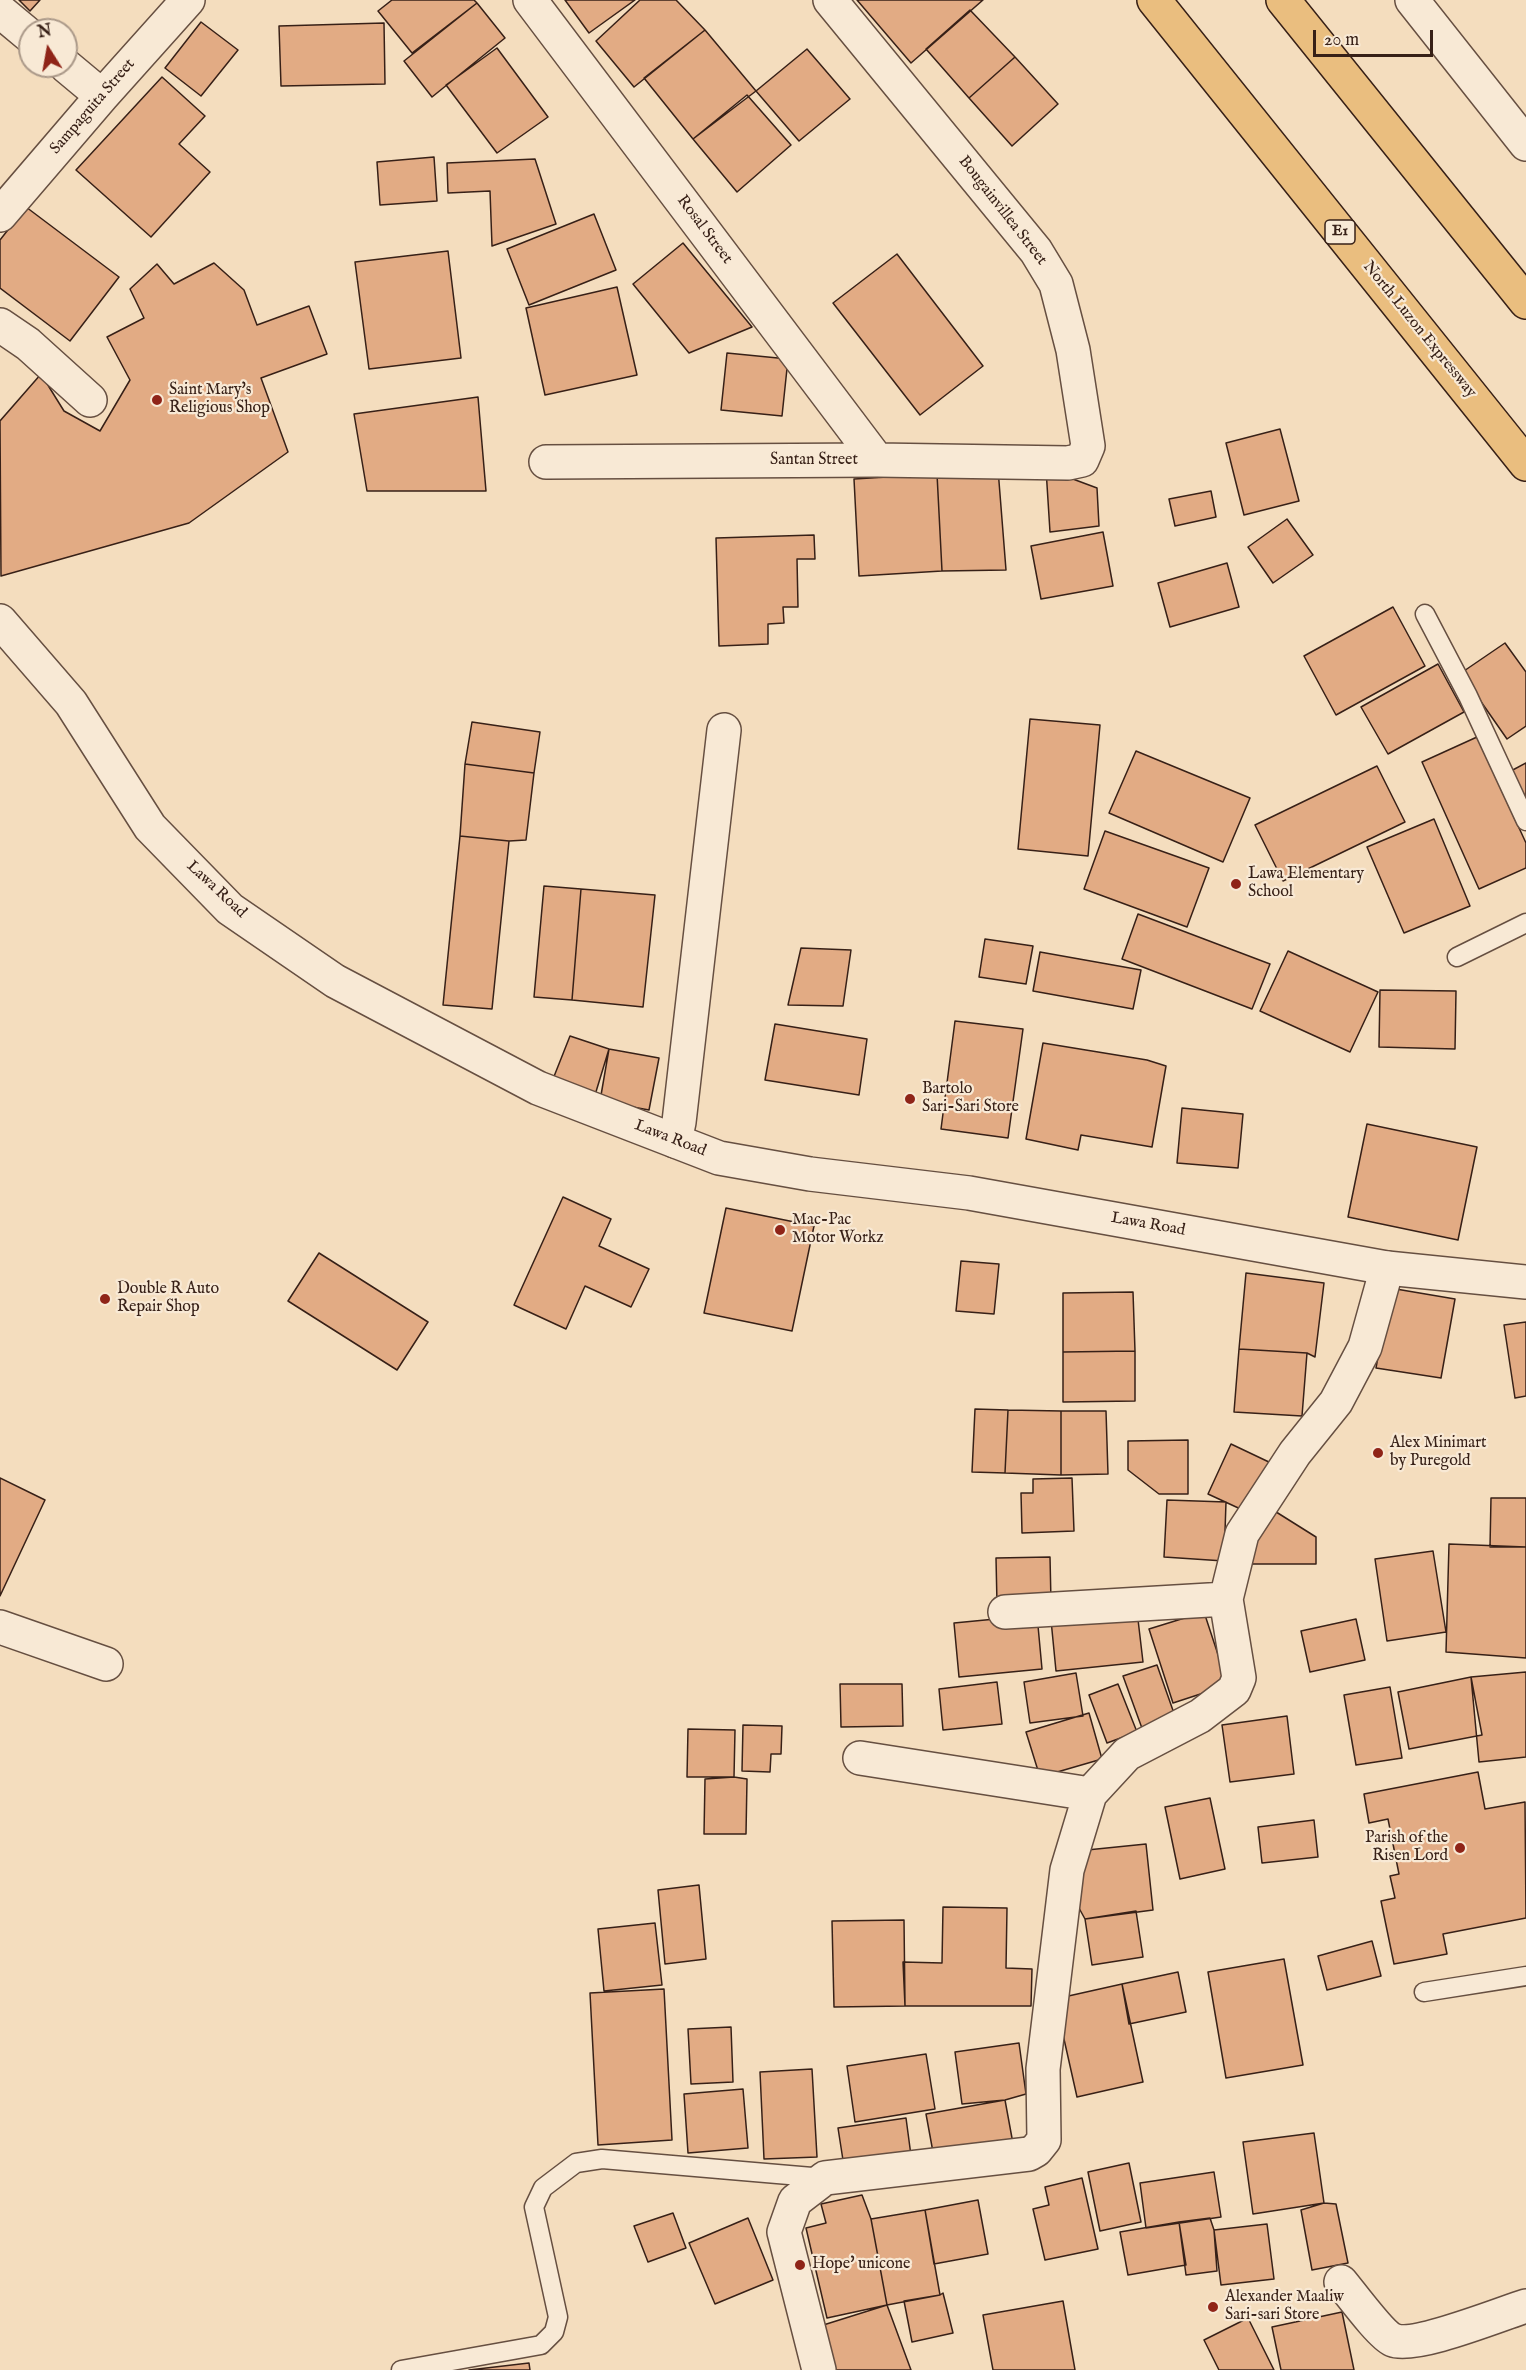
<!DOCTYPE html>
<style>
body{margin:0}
#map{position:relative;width:1526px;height:2370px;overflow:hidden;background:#f4ddbe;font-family:"IM FELL English",serif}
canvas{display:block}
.north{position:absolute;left:18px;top:18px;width:60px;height:60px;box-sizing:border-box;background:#f8e9d5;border:2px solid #ab9989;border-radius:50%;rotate:349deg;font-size:16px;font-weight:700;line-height:24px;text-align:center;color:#372017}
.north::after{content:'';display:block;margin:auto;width:21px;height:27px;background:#8f2418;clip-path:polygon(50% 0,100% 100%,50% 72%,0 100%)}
.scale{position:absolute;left:1313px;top:30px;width:120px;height:27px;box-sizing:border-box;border:3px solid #372017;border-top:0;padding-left:8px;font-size:18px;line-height:21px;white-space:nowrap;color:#372017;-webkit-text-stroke:4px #f8e9d5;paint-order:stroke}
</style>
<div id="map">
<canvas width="1526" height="2370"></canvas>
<div class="north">N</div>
<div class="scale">20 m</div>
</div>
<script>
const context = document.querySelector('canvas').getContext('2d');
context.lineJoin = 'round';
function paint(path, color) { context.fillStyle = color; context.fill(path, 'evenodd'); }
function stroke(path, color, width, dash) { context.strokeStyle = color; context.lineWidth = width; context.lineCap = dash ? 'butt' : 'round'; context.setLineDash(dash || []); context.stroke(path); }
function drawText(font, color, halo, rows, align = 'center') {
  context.font = font + ' "IM FELL English",serif'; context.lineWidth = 4.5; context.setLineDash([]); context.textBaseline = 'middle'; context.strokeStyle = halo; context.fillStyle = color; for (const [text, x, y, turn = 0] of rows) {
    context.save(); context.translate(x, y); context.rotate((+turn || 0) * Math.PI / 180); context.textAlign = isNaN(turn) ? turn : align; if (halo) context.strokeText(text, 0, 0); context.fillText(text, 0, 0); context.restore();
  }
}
const building = new Path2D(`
 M19 0H40L30 11Z
 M392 0H474L477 3 412 53 378 11Z
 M565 0H635L589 33Z
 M640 0H676L705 30 634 87 596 41Z
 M857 0H983L911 63Z
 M477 3 505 38 432 97 404 61Z
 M970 10 1015 57 969 98 926 49Z
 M201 22 238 50 201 96 165 68Z
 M384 23 385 84 281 86 279 26Z
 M705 30 756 91 693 139 644 78Z
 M497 48 548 117 497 153 446 85Z
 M807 49 850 99 799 141 756 91Z
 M1015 57 1058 104 1012 146 969 98Z
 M162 77 205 116 179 144 210 172 151 237 76 170Z
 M747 95 791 145 737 192 693 139Z
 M434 157 437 201 380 205 377 162Z
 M535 159 556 224 492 246 490 191 448 193 447 163Z
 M26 207 119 277 70 341 0 288V240Z
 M594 214 616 270 529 305 507 249Z
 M683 243 752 327 689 353 633 284Z
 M448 251 461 358 369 369 355 262Z
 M897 254 983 366 920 415 833 303Z
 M214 263 244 290 257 325 309 306 327 354 261 378 288 452 189 523 1 576 0 421 41 374 64 411 100 431 130 380 107 337 144 318 130 289 157 264 174 284Z
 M617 287 637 375 545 395 526 308Z
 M727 353 788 359 782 416 721 410Z
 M478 397 486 491H367L354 414Z
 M1280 429 1299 501 1244 515 1226 443Z
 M998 469 1006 570 942 571 937 474Z
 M1046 469 1097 488 1099 526 1050 532Z
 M937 474 942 571 859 576 854 479Z
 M1211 491 1216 517 1175 526 1169 499Z
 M1287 519 1313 555 1273 583 1248 547Z
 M1103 532 1113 586 1041 599 1031 546Z
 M814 535 815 559H797L798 607H783L784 623 768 624V644L719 646 716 538Z
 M1227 563 1239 607 1170 627 1158 583Z
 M1393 607 1425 666 1336 715 1304 656Z
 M1505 643 1526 672V726L1507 739 1461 673Z
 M1438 664 1464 712 1388 754 1361 707Z
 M1030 719 1100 725 1088 856 1018 849Z
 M472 722 540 732 534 773 465 764Z
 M1477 737 1526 843V868L1479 889 1422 762Z
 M1136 751 1250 798 1223 862 1109 813Z
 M1526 763V806L1509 772Z
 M465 764 534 773 526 840 509 841 460 836Z
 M1377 766 1405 822 1283 881 1255 825Z
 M1434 819 1470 906 1404 933 1367 847Z
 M1105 831 1209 868 1187 927 1084 889Z
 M460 836 509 841 492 1009 443 1005Z
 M544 886 581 889 572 1000 534 997Z
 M581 889 655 895 643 1007 572 1000Z
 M1138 914 1270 964 1252 1009 1122 959Z
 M985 939 1033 946 1026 984 979 977Z
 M801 948 851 950 843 1006 788 1005Z
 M1288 951 1378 992 1350 1052 1260 1011Z
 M1040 952 1141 970 1133 1009 1033 991Z
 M1380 990 1456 991 1455 1049 1379 1047Z
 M955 1021 1023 1029 1008 1138 941 1129Z
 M775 1024 867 1039 859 1095 765 1080Z
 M570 1036 609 1049 595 1095 553 1079Z
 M1043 1043 1147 1060 1166 1066 1152 1147 1081 1135 1078 1150 1026 1139Z
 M609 1049 659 1058 649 1110 600 1101Z
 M1182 1108 1243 1114 1238 1168 1177 1163Z
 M1367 1124 1477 1147 1458 1240 1348 1217Z
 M563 1197 611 1219 599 1246 649 1269 631 1307 585 1286 566 1329 514 1305Z
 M726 1208 814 1226 792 1331 704 1313Z
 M319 1253 428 1322 397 1370 288 1301Z
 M961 1261 999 1264 994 1314 956 1311Z
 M1246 1273 1324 1283 1315 1357 1307 1353 1239 1349Z
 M1390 1288 1455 1299 1441 1378 1376 1368Z
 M1133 1292 1135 1351 1063 1352V1293Z
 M1526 1322V1396L1515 1398 1504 1325Z
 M1239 1349 1307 1353 1302 1416 1234 1412Z
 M1135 1351V1401L1063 1402V1352Z
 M975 1409 1008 1410 1005 1473 972 1472Z
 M1008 1410 1061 1411V1475L1005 1473Z
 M1061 1411H1106L1108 1474 1061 1475Z
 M1188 1440V1494H1159L1128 1470V1441Z
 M1231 1444 1271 1463 1247 1512 1208 1494Z
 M0 1478 45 1500 0 1596Z
 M1072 1478 1074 1531 1022 1533 1021 1493H1033V1479Z
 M1491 1498H1526V1547H1490Z
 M1167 1500 1226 1502 1224 1561 1164 1557Z
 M1273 1510 1316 1537V1564H1238Z
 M1449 1544 1526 1547V1658L1446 1652Z
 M1433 1551 1446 1632 1387 1641 1375 1559Z
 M1050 1557 1051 1602 997 1604 996 1558Z
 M1137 1611 1143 1662 1056 1671 1051 1620Z
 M1204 1612 1228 1685 1173 1703 1149 1629Z
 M1037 1615 1042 1669 959 1677 954 1623Z
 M1356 1619 1365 1660 1310 1672 1301 1631Z
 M1157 1665 1176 1719 1143 1731 1123 1676Z
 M1526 1672V1757L1479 1762 1471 1677Z
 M1076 1673 1083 1716 1030 1723 1024 1682Z
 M1471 1677 1482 1735 1409 1749 1398 1692Z
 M997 1682 1002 1724 943 1730 939 1689Z
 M840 1684H902L903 1726 841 1727Z
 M1118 1684 1137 1732 1107 1743 1089 1695Z
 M1390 1687 1402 1758 1356 1765 1344 1695Z
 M1089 1713 1102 1759 1040 1777 1026 1732Z
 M1287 1716 1294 1774 1230 1782 1222 1725Z
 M743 1725 782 1726 781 1754H771L770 1772 742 1771Z
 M688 1729 735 1730 734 1777H687Z
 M1478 1772 1485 1809 1525 1802 1526 1918 1443 1934 1447 1954 1394 1964 1381 1901 1395 1898 1390 1876 1399 1874 1388 1819 1369 1823 1364 1794Z
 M734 1777 747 1779 746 1834H704L705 1779Z
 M1210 1798 1225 1869 1180 1879 1165 1807Z
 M1314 1820 1318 1857 1262 1863 1258 1827Z
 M1146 1844 1153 1910 1085 1919 1074 1899 1087 1850Z
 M699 1885 706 1959 665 1964 658 1890Z
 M943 1907 1007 1908 1006 1968 1032 1969 1031 2006H905L903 1962 942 1963Z
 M1136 1911 1143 1957 1092 1965 1085 1919Z
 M904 1920 905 2006 834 2007 832 1921Z
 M655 1923 662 1985 604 1991 598 1929Z
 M1372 1941 1381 1976 1327 1990 1318 1956Z
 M1284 1959 1303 2065 1226 2078 1208 1972Z
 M1178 1972 1186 2012 1129 2024 1122 1984Z
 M1122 1984 1143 2082 1077 2097 1055 1999Z
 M664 1989 672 2140 598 2145 590 1993Z
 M731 2027 733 2082 691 2084 688 2029Z
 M1019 2043 1026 2094 1005 2100 962 2104 955 2052Z
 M926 2054 935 2109 855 2122 847 2066Z
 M812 2069 817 2157 764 2159 760 2072Z
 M743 2089 748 2148 688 2153 684 2094Z
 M1005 2100 1014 2149 935 2163 926 2114Z
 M906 2118 912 2163 845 2173 838 2128Z
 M1314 2133 1324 2203 1253 2214 1243 2142Z
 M1129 2163 1141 2222 1100 2231 1088 2172Z
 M1214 2172 1221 2217 1146 2228 1140 2183Z
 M1082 2178 1098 2249 1045 2260 1033 2209 1049 2205 1045 2187Z
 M862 2195 871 2219 887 2305 827 2318 806 2228 826 2223 821 2204Z
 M978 2200 988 2254 934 2264 925 2210Z
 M1324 2203 1336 2204 1348 2263 1312 2270 1301 2210Z
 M925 2210 940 2295 887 2305 871 2219Z
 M673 2213 686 2248 648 2262 634 2226Z
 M748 2218 773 2280 715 2304 689 2243Z
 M1210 2218 1214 2230 1217 2271 1186 2275 1179 2222Z
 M1179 2222 1186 2265 1128 2275 1120 2232Z
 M1267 2224 1274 2279 1221 2285 1214 2230Z
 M943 2293 953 2333 912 2342 904 2301 940 2295Z
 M1063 2301 1075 2370H993L983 2315Z
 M887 2305 911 2370H832L817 2327Z
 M1342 2312 1354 2370H1281L1272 2327Z
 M1248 2318 1274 2370H1219L1204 2340Z
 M529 2363 530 2370H469Z`);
paint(building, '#e2ab84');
stroke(building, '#372017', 1.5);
const service = new Path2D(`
 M1425 614 1468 696 1526 821
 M1457 957 1526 923
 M1424 1992 1526 1976
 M401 2370 541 2345 554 2332 558 2317 534 2207 543 2188 576 2163 602 2159 824 2178`);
const minor = new Path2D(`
 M530 0 877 460
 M0 11 30 36
 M66 66 102 96
 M0 215 102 96 188 0
 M0 325 28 344 90 400
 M546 462 877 460 1068 463 1082 460 1088 446 1073 350 1056 284 1036 251 830 0
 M675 1141 679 1122 724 730
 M1005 1612 1226 1599
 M0 1627 106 1664
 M860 1758 1090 1794
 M1341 2282C1351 2294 1381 2335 1393 2340 1415 2349 1500 2314 1526 2306
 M819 2370 784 2232 795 2201 825 2178 1029 2154 1036 2150 1044 2140 1043 2069 1067 1870 1090 1794 1127 1754 1200 1716 1234 1690 1239 1678 1226 1599 1242 1534 1295 1453 1336 1402 1365 1347 1387 1268`);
const tertiary = new Path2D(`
 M1412 0 1526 144
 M0 621 71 703 150 827 230 909 335 981 538 1088 719 1158 810 1174 969 1193 1387 1268 1526 1282`);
const motorway = new Path2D(`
 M1154 0 1526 464
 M1283 0 1526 302`);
stroke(service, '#664f41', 21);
stroke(minor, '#664f41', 36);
stroke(tertiary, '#664f41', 36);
stroke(motorway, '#372017', 36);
stroke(service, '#f8e9d5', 18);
stroke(minor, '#f8e9d5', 33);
stroke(tertiary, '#f8e9d5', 33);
stroke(motorway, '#eabe7f', 33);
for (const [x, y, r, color] of [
 [157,400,6,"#8f2418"],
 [1236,884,6,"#8f2418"],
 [910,1099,6,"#8f2418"],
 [780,1230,6,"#8f2418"],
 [105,1299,6,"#8f2418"],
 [1378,1453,6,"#8f2418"],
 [1460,1848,6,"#8f2418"],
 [800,2265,6,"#8f2418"],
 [1213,2307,6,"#8f2418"]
]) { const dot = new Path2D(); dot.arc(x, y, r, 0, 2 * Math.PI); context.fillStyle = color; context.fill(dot); stroke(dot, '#f8e9d5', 2); }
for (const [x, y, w] of [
 [1340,232,30]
]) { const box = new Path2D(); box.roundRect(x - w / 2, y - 12, w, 24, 4.5); context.fillStyle = '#f8e9d5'; context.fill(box); stroke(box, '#372017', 1.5); }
drawText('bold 15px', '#372017', null, [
 ["E1",1340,232]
]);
drawText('16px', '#372017', '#f8e9d5', [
 ["Sampaguita Street",93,107,-49],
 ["Bougainvillea Street",1002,211,52],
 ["Rosal Street",704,230,53],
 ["North Luzon Expressway",1419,330,51],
 ["Santan Street",814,461],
 ["Lawa Road",216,890,43],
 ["Lawa Road",670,1139,21],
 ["Lawa Road",1148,1225,10]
]);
drawText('16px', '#372017', '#f8e9d5', [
 ["Saint Mary's",169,391],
 ["Religious Shop",169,409],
 ["Lawa Elementary",1248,875],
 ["School",1248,893],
 ["Bartolo",922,1090],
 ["Sari-Sari Store",922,1108],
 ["Mac-Pac",792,1221],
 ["Motor Workz",792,1239],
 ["Double R Auto",117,1290],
 ["Repair Shop",117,1308],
 ["Alex Minimart",1390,1444],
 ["by Puregold",1390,1462],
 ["Parish of the",1448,1839,"right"],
 ["Risen Lord",1448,1857,"right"],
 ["Hope' unicone",812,2265],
 ["Alexander Maaliw",1225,2298],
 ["Sari-sari Store",1225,2316]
], 'left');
</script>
